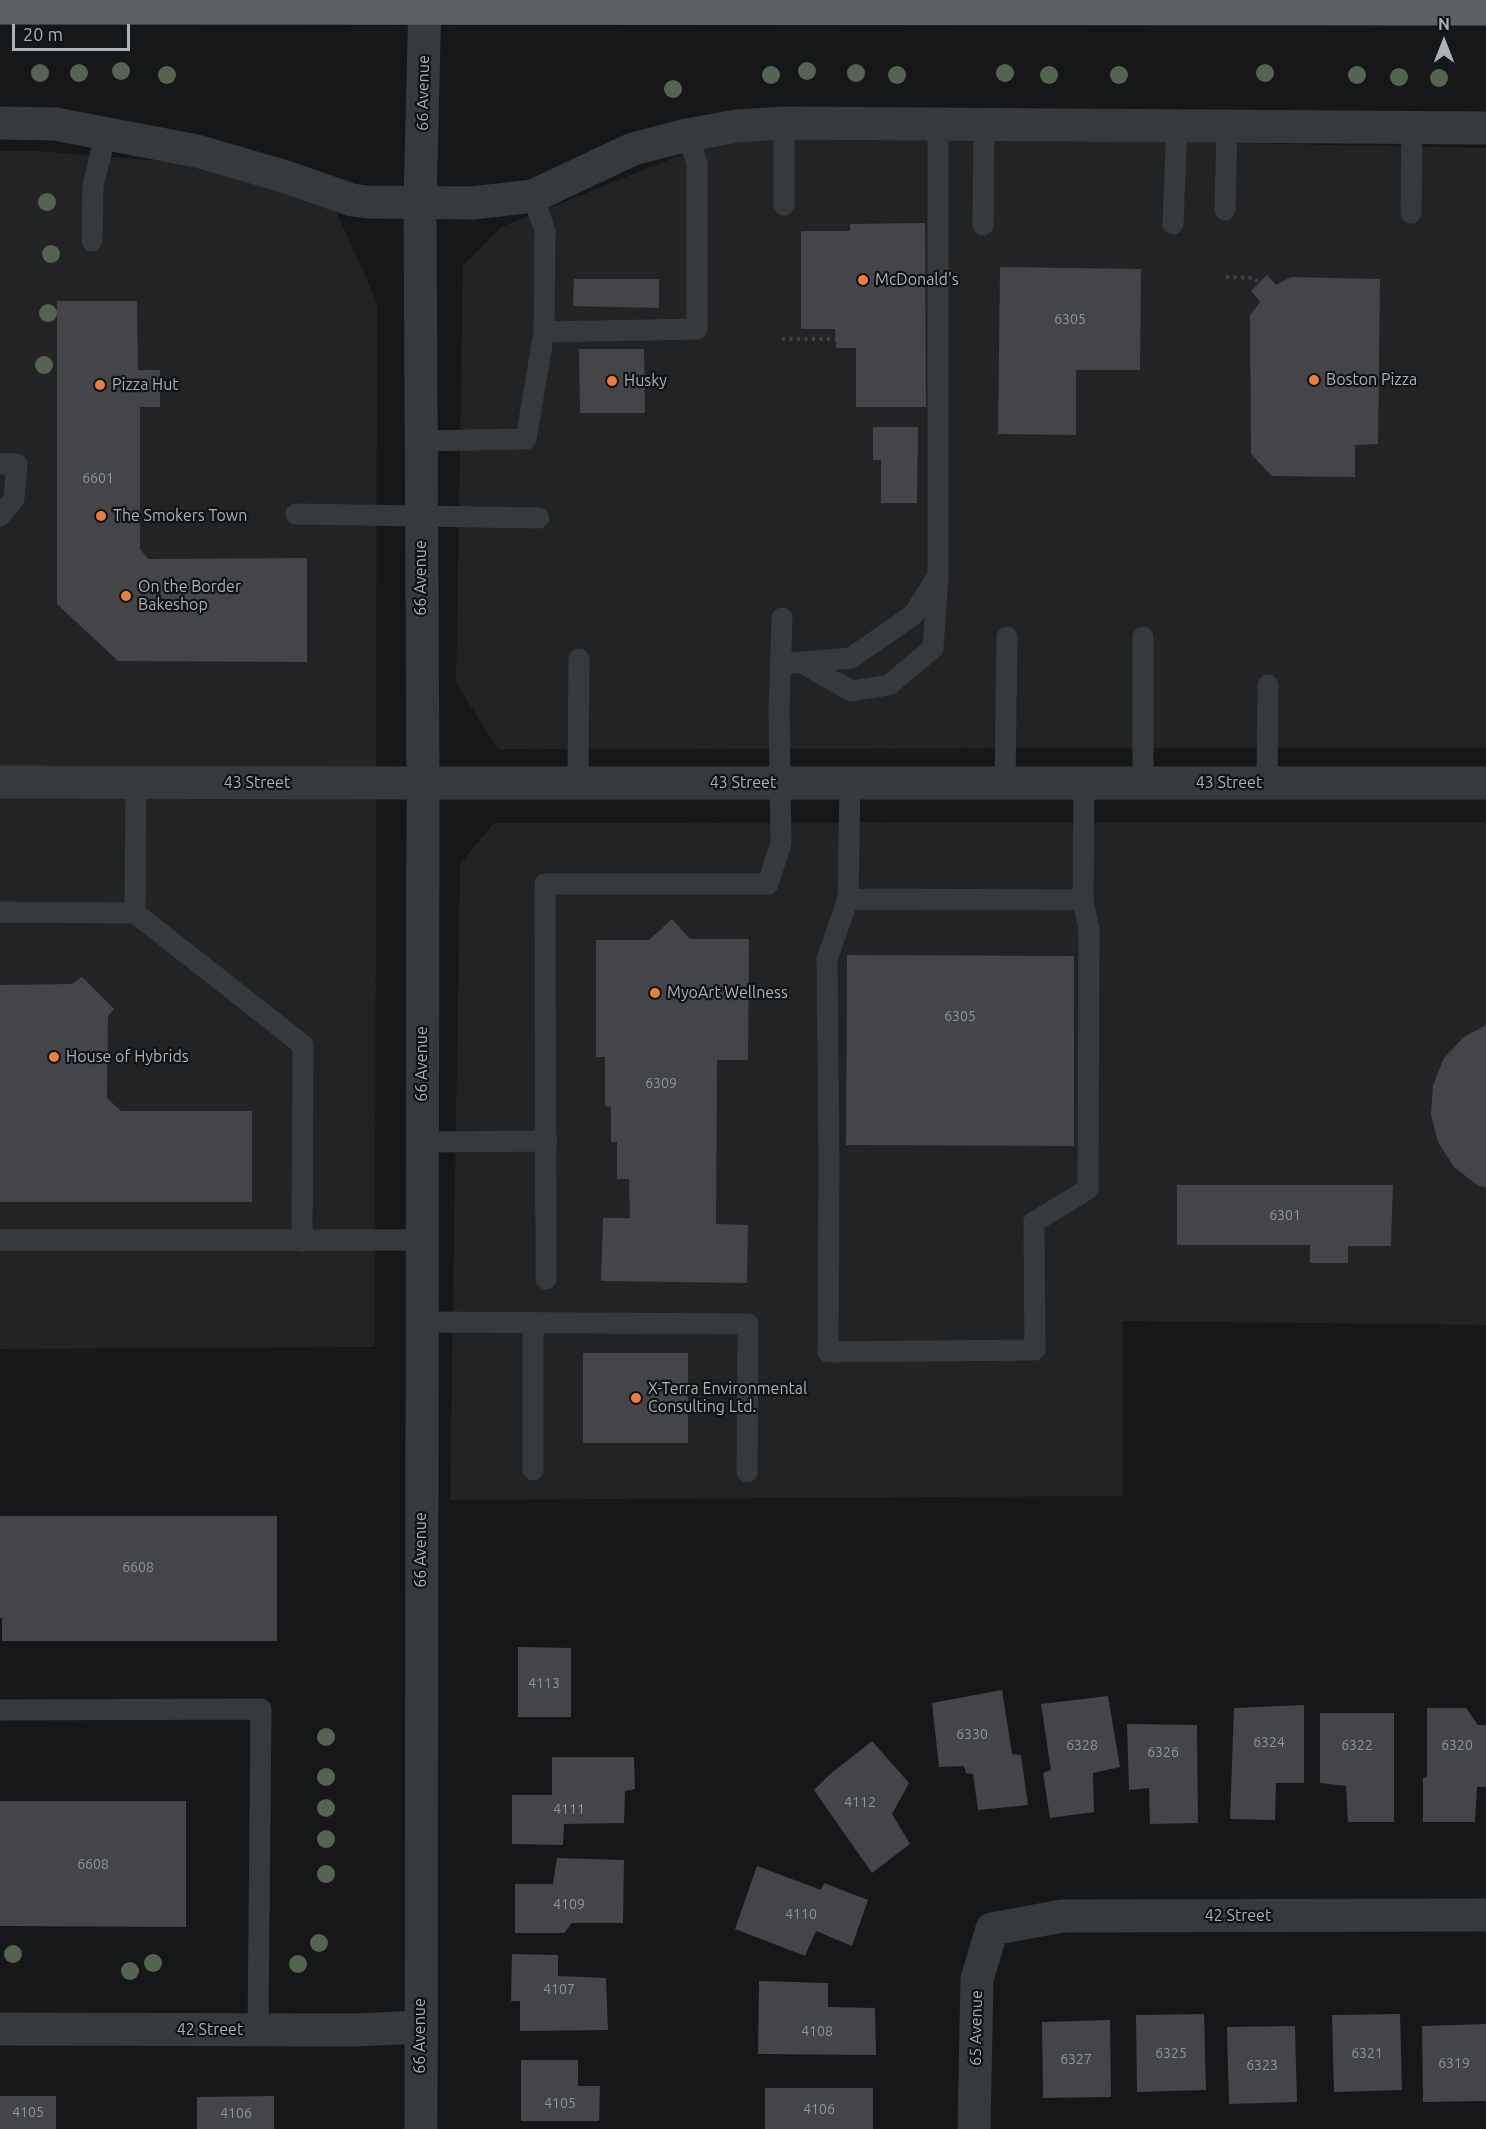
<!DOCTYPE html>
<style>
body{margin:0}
#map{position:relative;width:1486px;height:2129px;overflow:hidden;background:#161718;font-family:Ubuntu,sans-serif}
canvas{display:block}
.north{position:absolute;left:1414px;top:12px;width:60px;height:60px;-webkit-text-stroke:4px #111213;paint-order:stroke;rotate:0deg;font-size:16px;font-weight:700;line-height:24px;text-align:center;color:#a9b2b8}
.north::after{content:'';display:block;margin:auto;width:21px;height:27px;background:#a9b2b8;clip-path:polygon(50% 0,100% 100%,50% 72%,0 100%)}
.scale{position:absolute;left:12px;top:24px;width:118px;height:27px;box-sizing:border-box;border:3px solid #a9b2b8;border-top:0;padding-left:8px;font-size:18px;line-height:21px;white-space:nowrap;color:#a9b2b8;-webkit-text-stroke:4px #111213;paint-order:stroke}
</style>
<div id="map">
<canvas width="1486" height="2129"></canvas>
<div class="north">N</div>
<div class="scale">20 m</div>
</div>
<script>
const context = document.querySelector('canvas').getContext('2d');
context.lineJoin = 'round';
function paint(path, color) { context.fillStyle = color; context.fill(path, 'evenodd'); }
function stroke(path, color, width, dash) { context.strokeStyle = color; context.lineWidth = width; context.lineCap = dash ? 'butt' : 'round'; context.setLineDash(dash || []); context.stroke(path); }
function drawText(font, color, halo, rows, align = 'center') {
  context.font = font + ' Ubuntu,sans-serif'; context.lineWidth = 4.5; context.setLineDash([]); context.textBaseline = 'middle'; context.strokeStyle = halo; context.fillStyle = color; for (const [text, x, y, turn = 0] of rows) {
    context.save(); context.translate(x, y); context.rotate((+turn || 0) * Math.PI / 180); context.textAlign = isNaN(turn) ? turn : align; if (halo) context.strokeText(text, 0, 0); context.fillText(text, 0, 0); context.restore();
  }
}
paint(new Path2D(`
 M982 138 1486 148V748L498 749 456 683 463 266 501 227 721 139Z
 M0 151H36L189 163 331 200 377 302 375 1347 0 1349Z
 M1486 822V1325L1123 1321V1496L450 1500 460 864 494 823Z`), '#222325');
paint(new Path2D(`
 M925 223 926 407H856V348H836L835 329H801V231H850V224Z
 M1000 267 1141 269 1140 370H1076V435L998 434Z
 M1267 275 1276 285 1291 277 1380 279 1378 444 1355 445V477L1272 476 1251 454 1250 315 1260 302 1251 291Z
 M574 279H659V308L573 306Z
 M57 301H137L138 370H160V407H140V549L148 559 307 558V662L118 661 57 604Z
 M579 349H644L645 413H580Z
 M873 427H918L917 503H881V460H873Z
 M672 919 690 939H749L748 1060H717L716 1224 748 1225 747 1283 601 1281 603 1218H630L629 1179H617V1142H611V1107L605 1106V1057H596V940H649Z
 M847 955 1074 956V1146L846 1145Z
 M82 977 114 1009 108 1016 107 1098 121 1111H252V1202H0V985L72 984Z
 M1486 1025V1188L1477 1185 1454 1167 1438 1142 1431 1114 1433 1085 1444 1058 1464 1037Z
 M1177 1185H1393L1391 1246H1348V1263H1310V1245H1177Z
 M583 1353H688V1443H583Z
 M0 1516H277V1641H2V1618H0Z
 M518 1647 571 1648V1717H518Z
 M1002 1690 1012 1754 1021 1755 1028 1805 978 1810 973 1774 966 1773 964 1766 939 1767 932 1703Z
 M1108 1696 1120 1767 1093 1773 1094 1812 1050 1818 1043 1773 1051 1770 1041 1704Z
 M1304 1705V1783H1276L1275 1820 1230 1819 1234 1708Z
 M1427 1708H1466L1478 1725H1486V1787H1477L1475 1822H1423V1778L1427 1777Z
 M1320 1713H1394V1822H1348L1346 1786 1320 1783Z
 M1127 1724 1197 1725 1198 1823 1150 1824 1149 1788 1129 1790Z
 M872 1741 909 1783 892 1814 910 1844 872 1873 814 1790 829 1775Z
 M552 1757H634L635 1789 625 1791 624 1823 564 1824 563 1845 512 1844V1795H552Z
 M0 1801H186V1927L0 1926Z
 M557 1858 624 1860 623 1923H572L564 1933H515V1884H553Z
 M757 1866 821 1890 824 1883 868 1900 852 1946 816 1931 805 1956 735 1929Z
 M512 1954 558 1955V1976L606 1978 608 2030 520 2031V2001H511Z
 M759 1981 828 1983V2007L875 2008 876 2055 758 2054Z
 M1204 2014 1206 2090 1137 2092 1136 2015Z
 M1400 2014 1402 2090 1334 2092 1332 2015Z
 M1110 2020 1111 2097 1043 2098 1042 2022Z
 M1486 2024V2101L1423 2102 1422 2026Z
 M1295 2026 1297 2102 1229 2104 1227 2027Z
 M521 2060H578V2086H600L599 2121H521Z
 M765 2088H873V2129H765Z
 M0 2096H56V2129H0Z
 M274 2096V2129H197V2097Z`), '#434548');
stroke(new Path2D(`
 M1226 277 1254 278 1259 283
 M782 339H836`), '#3d4144', 4, [3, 4.5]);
stroke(new Path2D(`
 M784 123V205
 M1225 210 1227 126
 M1411 213 1412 127
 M1173 224 1177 126
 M983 225 984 124
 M92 241 93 186 106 133
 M544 332 697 329V163L687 135
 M420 441 526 439 544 332 545 231 533 196
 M0 464H17L14 499 0 516
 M296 514 539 518
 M801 662 851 691 889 685 933 648 938 578
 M781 664 851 658 913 615 938 576V124
 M578 783 579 659
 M850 783 848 899 1083 900 1084 783
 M1005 783 1007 637
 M1143 783V637
 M1267 783 1268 685
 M848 899 827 959 829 1165 828 1352 1035 1350 1034 1222 1088 1189 1089 930 1083 900
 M0 912 135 913 136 783
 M135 913 303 1045 302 1241
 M421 1142 547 1141
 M0 1240H421
 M546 1279 545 884H768L781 843 779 710 782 618
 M421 1322 748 1324 747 1472
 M533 1470V1323
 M0 1710 261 1709 258 2030`), '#373a3d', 21);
stroke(new Path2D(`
 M0 123 55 124 197 151 283 176 352 200 367 202 473 203 533 196 633 149 687 135 737 126 784 123 1486 128
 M0 782 423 783
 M0 2029 355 2030 420 2027
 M974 2129 977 1979 992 1929 1062 1916 1486 1915`), '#373a3d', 33);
stroke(new Path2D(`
 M423 783H1486
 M421 2129 423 783 420 203 425 0`), '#373a3d', 33);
stroke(new Path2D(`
 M0 8 1486 9`), '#5c6065', 33);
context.fillStyle = '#556351';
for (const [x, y] of [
 [121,71],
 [807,71],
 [40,73],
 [79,73],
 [856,73],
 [1005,73],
 [1265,73],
 [167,75],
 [771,75],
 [897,75],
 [1049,75],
 [1119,75],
 [1357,75],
 [1399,77],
 [1439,78],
 [673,89],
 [47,202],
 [51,254],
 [48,313],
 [44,365],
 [326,1737],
 [326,1777],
 [326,1808],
 [326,1839],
 [326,1874],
 [319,1943],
 [13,1954],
 [153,1963],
 [298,1964],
 [130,1971]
]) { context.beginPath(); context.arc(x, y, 9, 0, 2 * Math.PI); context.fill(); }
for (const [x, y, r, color] of [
 [863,280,6,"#ed7d3a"],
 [1314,380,6,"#ed7d3a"],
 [612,381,6,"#ed7d3a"],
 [100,385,6,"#ed7d3a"],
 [101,516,6,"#ed7d3a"],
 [126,596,6,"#ed7d3a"],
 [655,993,6,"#ed7d3a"],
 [54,1057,6,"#ed7d3a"],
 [636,1398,6,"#ed7d3a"]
]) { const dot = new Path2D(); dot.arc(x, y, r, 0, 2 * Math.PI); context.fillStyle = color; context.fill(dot); stroke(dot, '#111213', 2); }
drawText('14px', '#90979c', null, [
 ["6305",1070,319],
 ["6601",98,478],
 ["6305",960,1016],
 ["6309",661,1083],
 ["6301",1285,1215],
 ["6608",138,1567],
 ["4113",544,1683],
 ["6330",972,1734],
 ["6324",1269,1742],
 ["6328",1082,1745],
 ["6322",1357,1745],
 ["6320",1457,1745],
 ["6326",1163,1752],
 ["4112",860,1802],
 ["4111",569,1809],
 ["6608",93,1864],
 ["4109",569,1904],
 ["4110",801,1914],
 ["4107",559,1989],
 ["4108",817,2031],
 ["6325",1171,2053],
 ["6321",1367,2053],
 ["6327",1076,2059],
 ["6319",1454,2063],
 ["6323",1262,2065],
 ["4105",560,2103],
 ["4106",819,2109],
 ["4105",28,2112],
 ["4106",236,2113]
]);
drawText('16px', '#a9b2b8', '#111213', [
 ["66 Avenue",423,93,-89],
 ["66 Avenue",421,578,-90],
 ["43 Street",257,783],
 ["43 Street",743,783],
 ["43 Street",1229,783],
 ["66 Avenue",422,1064,-90],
 ["66 Avenue",421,1550,-90],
 ["42 Street",1238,1916],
 ["65 Avenue",976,2028,-89],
 ["42 Street",210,2030],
 ["66 Avenue",420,2036,-90]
]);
drawText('16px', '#a9b2b8', '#111213', [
 ["McDonald's",875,280],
 ["Boston Pizza",1326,380],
 ["Husky",624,381],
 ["Pizza Hut",112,385],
 ["The Smokers Town",113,516],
 ["On the Border",138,587],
 ["Bakeshop",138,605],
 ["MyoArt Wellness",667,993],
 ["House of Hybrids",66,1057],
 ["X-Terra Environmental",648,1389],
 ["Consulting Ltd.",648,1407]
], 'left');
</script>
